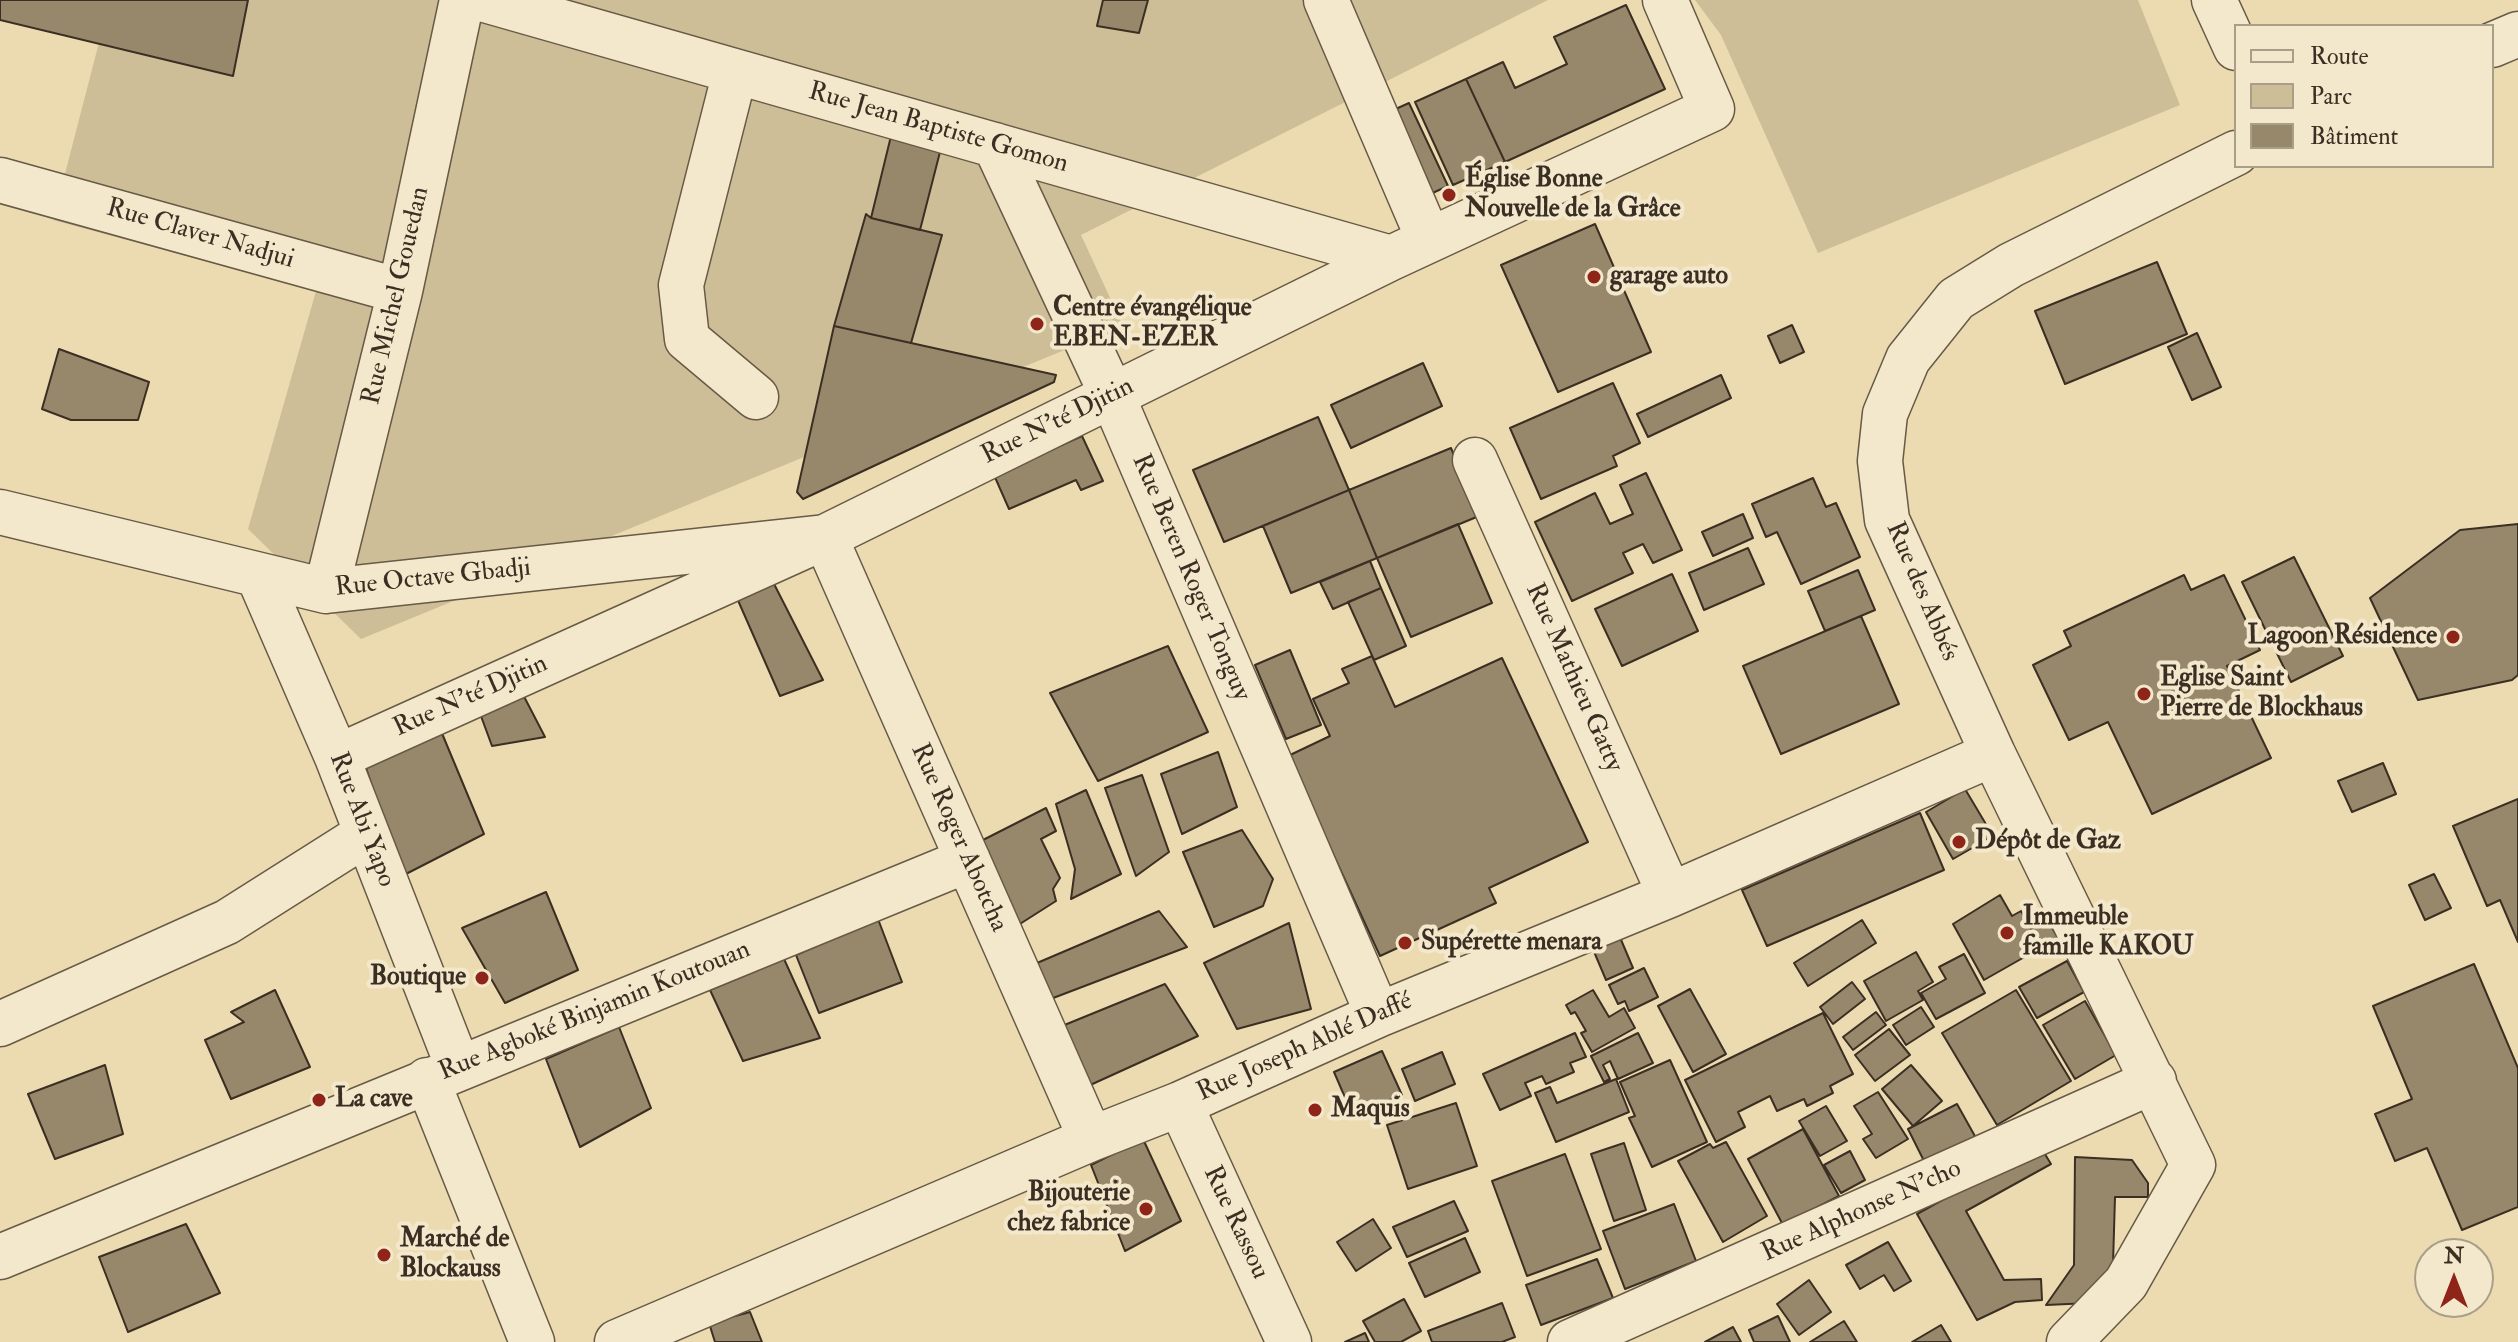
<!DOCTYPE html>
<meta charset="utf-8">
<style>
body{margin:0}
#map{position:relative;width:2518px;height:1342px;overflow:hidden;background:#ecdbb0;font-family:"IM FELL Double Pica",serif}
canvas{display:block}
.legend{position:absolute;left:2234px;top:24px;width:260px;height:144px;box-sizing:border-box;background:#f3e8cc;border:2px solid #a99e88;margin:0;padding:10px 14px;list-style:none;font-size:24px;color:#3b2f23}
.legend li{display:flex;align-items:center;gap:16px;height:40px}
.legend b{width:40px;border:2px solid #a99e88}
.north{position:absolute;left:2414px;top:1238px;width:80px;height:80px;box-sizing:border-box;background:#f3e8cc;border:2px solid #a99e88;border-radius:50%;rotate:0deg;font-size:22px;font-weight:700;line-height:32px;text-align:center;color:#3b2f23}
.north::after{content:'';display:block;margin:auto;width:28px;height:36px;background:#8f2418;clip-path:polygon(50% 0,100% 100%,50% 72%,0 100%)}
</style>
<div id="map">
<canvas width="2518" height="1342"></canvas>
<ul class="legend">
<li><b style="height:10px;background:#f3e8cc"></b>Route</li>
<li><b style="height:22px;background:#cebe98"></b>Parc</li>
<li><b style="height:22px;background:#97886c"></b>Bâtiment</li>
</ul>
<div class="north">N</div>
</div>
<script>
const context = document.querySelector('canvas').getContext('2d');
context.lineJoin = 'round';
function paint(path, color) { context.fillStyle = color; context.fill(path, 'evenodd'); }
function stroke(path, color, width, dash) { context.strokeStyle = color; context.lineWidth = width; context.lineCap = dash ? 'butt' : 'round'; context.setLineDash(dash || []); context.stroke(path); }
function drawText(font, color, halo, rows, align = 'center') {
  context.font = font + ' "IM FELL Double Pica",serif'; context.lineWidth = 8; context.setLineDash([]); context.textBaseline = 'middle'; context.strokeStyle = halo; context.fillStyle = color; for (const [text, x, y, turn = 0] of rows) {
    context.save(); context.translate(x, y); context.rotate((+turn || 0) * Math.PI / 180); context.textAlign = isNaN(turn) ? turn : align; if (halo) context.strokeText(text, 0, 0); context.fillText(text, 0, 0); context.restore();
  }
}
paint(new Path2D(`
 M110 0H1548L1081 235 1123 326 361 639 248 529 316 291 53 220Z
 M1695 0H2138L2180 105 1818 253 1721 35Z`), '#cebe98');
const building = new Path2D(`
 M0 0H248L233 76 0 20Z
 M1103 0H1148L1139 33 1097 26Z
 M1626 5 1665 89 1505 162 1466 79 1503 62 1515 88 1567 64 1554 37Z
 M1466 79 1505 162 1453 185 1415 102Z
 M1409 103 1448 186 1428 195 1389 112Z
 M891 136 941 148 920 230 871 218Z
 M866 214 871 218 942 235 911 343 834 326Z
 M1595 224 1651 352 1558 392 1501 265Z
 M2157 262 2187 334 2065 384 2035 311Z
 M1792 325 1804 352 1780 363 1768 336Z
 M834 326 1056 375 1054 382 803 499 797 492Z
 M2197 333 2221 387 2192 400 2168 347Z
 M59 349 149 382 138 420H71L42 409Z
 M1423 363 1442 406 1351 448 1331 405Z
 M1721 375 1731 398 1648 437 1637 414Z
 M1613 383 1640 443 1613 456 1617 466 1541 499 1510 428Z
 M1318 417 1349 490 1224 542 1193 470Z
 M1082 436 1103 481 1081 490 1076 480 1009 509 994 475Z
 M1451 448 1479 516 1377 558 1349 490Z
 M1646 473 1682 550 1653 563 1643 544 1623 553 1633 573 1572 601 1535 522 1595 493 1610 524 1633 514 1620 485Z
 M1813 478 1826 507 1836 503 1860 557 1801 584 1777 532 1766 537 1752 504Z
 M1349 490 1377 558 1291 593 1263 526Z
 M1743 514 1753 538 1713 556 1702 532Z
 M1458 524 1492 603 1411 637 1377 558Z
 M2518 524V675L2512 680 2418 700 2370 598 2460 530Z
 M1748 548 1764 584 1704 610 1689 573Z
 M2294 557 2343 656 2291 682 2242 582Z
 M1370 561 1381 588 1333 609 1320 582Z
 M1858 570 1875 610 1825 631 1808 591Z
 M1672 574 1698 631 1622 666 1595 609Z
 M2184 575 2191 590 2224 575 2260 650 2227 666 2271 758 2152 814 2108 722 2069 740 2033 665 2071 646 2064 631Z
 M771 578 823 680 780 696 733 589Z
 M1381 588 1406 646 1374 660 1348 602Z
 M1861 616 1899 704 1781 754 1743 666Z
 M1168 646 1208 732 1098 781 1050 693Z
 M1290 650 1321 725 1286 739 1255 665Z
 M1372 656 1395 707 1502 658 1588 842 1489 888 1496 903 1380 956 1288 756 1330 736 1313 699 1349 683 1342 669Z
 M517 683 545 737 492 746 478 708Z
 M441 731 484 834 402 876 364 762Z
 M1218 752 1237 807 1182 834 1161 774Z
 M2383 763 2396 794 2352 812 2338 781Z
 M1142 775 1169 852 1136 876 1105 788Z
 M1965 789 1993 836 1953 859 1926 812Z
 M1086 790 1121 874 1071 899 1075 869 1056 804Z
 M2518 799V942L2500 900 2487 906 2453 826Z
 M1046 808 1056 831 1041 839 1060 878 1053 889 1056 901 1012 929 983 840Z
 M1920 813 1944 870 1767 946 1742 890Z
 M1242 830 1273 879 1263 906 1214 927 1183 852Z
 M2434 874 2451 908 2425 920 2409 885Z
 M546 892 578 970 505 1003 462 928Z
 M2000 895 2012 916 2021 911 2031 929 2047 919 2058 938 1984 980 1953 924Z
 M1159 911 1187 947 1040 1003 1030 966Z
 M878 919 902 982 819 1013 796 955Z
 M1862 920 1876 943 1808 986 1794 963Z
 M1289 923 1311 1009 1237 1029 1204 963Z
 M1619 935 1633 968 1606 980 1592 947Z
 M1916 952 1933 982 1918 991 1923 1000 1886 1021 1864 981Z
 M1964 954 1985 993 1936 1019 1921 993 1946 979 1939 967Z
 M784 959 820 1038 743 1061 710 990Z
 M2067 961 2084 992 2037 1018 2019 987Z
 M2474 964 2518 1068V1207L2462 1230 2427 1148 2395 1161 2375 1114 2412 1099 2373 1006Z
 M1644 968 1658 997 1629 1011 1625 1001 1618 1004 1609 985Z
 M1852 982 1865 999 1833 1024 1820 1007Z
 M1165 984 1198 1036 1088 1086 1062 1026Z
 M1690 989 1726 1054 1693 1072 1658 1006Z
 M275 990 310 1067 231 1099 205 1040 244 1022 231 1012Z
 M1593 990 1609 1017 1624 1008 1635 1028 1592 1052 1581 1033 1586 1031 1575 1012 1571 1014 1566 1005Z
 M2016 990 2071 1081 1997 1125 1942 1033Z
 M2085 1001 2116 1055 2075 1079 2043 1025Z
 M1921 1007 1934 1027 1906 1045 1893 1025Z
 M1876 1012 1886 1025 1853 1050 1843 1037Z
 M1823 1013 1853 1074 1830 1086 1833 1093 1807 1106 1804 1099 1777 1111 1770 1096 1738 1112 1745 1127 1716 1142 1685 1080Z
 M619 1027 651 1108 580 1147 546 1059Z
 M1889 1029 1910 1055 1875 1081 1855 1055Z
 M1575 1033 1586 1057 1570 1063 1574 1072 1546 1084 1542 1076 1525 1083 1531 1096 1500 1110 1483 1074Z
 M1638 1033 1653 1063 1618 1079 1610 1061 1603 1065 1610 1079 1604 1082 1591 1056Z
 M1382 1051 1402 1095 1353 1116 1334 1072Z
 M1442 1052 1455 1084 1415 1101 1402 1069Z
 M1670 1060 1707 1142 1652 1167 1629 1118 1635 1116 1620 1082Z
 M105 1065 123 1134 55 1159 28 1094Z
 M1911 1065 1942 1101 1913 1126 1882 1089Z
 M1616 1079 1629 1112 1556 1142 1535 1093 1550 1087 1557 1103Z
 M1878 1092 1908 1139 1876 1158 1863 1139 1872 1134 1854 1106Z
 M1456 1103 1477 1166 1408 1189 1387 1125Z
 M1957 1104 1976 1138 1926 1165 1908 1129Z
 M1826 1106 1847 1141 1820 1156 1799 1121Z
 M1803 1129 1839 1196 1783 1225 1748 1159Z
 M1143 1139 1181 1221 1125 1251 1091 1165Z
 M1726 1142 1767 1216 1723 1242 1678 1161 1710 1144 1713 1148Z
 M1624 1143 1646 1210 1614 1221 1591 1154Z
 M2040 1146 2051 1164 1966 1211 2004 1280 2041 1279 2042 1300 2015 1302 1977 1320 1917 1214Z
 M1850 1151 1865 1180 1841 1193 1824 1165Z
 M1565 1154 1601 1249 1527 1276 1492 1181Z
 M2075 1157 2132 1160 2148 1183V1197H2115L2113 1264 2090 1303 2046 1305 2074 1265Z
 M1454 1201 1468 1231 1407 1257 1393 1227Z
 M1674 1204 1696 1261 1625 1289 1603 1231Z
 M1373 1219 1391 1248 1356 1271 1337 1242Z
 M186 1224 220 1293 128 1332 99 1257Z
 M1465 1238 1480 1272 1425 1297 1409 1263Z
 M1888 1242 1911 1281 1894 1291 1884 1275 1860 1289 1846 1265Z
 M1597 1259 1613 1298 1541 1325 1526 1285Z
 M1809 1280 1831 1312 1799 1335 1777 1304Z
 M1404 1299 1421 1331 1401 1342H1375L1363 1321Z
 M1502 1303 1515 1337 1502 1342H1432L1428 1331Z
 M750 1312 762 1342H715L709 1323Z
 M1778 1316 1790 1342H1754L1749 1330Z
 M1844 1321 1857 1342H1810Z
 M1941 1325 1951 1342H1912Z
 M1733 1327 1741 1342H1705Z
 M1365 1333 1369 1342H1345Z`);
paint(building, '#97886c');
stroke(building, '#3b2f23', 2);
const minor = new Path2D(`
 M485 0 1391 258
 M1326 0 1429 240
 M2214 0 2236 48
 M2492 45 2518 34
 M735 72 681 285 687 339 756 397
 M995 145 1112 395 1378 1015
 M0 180 400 291
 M1475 460 1670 895
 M0 512 326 591 825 537 1091 1139
 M258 575 337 757 458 1067
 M326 591 400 291 462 0
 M337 757 825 537 1391 258 1712 109 1665 0
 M0 1024 227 922 366 834
 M427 1080 532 1342
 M1180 1104 1289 1342
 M0 1257 968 860
 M617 1342 1091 1139 1180 1104 1378 1015 1670 895 1993 754
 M1570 1342 2154 1081
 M2069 1342 2126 1283 2193 1165 1993 754 1887 520 1880 461 1885 414 1908 359 1956 299 2011 265 2236 153`);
stroke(minor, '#675a46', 47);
stroke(minor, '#f3e8cc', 44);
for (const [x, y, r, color] of [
 [1449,195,8,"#8f2418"],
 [1594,277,8,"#8f2418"],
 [1037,324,8,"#8f2418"],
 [2453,637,8,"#8f2418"],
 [2144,694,8,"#8f2418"],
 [1959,842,8,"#8f2418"],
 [2007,933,8,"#8f2418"],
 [1405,943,8,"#8f2418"],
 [482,978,8,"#8f2418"],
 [319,1100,8,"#8f2418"],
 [1315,1110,8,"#8f2418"],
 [1146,1209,8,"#8f2418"],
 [384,1255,8,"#8f2418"]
]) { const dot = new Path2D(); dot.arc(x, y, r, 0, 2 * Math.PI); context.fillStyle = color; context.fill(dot); stroke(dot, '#f3e8cc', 3); }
drawText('26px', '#3b2f23', '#f3e8cc', [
 ["Rue Jean Baptiste Gomon",938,129,16],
 ["Rue Claver Nadjui",200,235,16],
 ["Rue Michel Gouedan",397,296,-77],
 ["Rue N'té Djitin",1058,422,-26],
 ["Rue Beren Roger Tonguy",1190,578,67],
 ["Rue Octave Gbadji",433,579,-6],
 ["Rue des Abbés",1921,592,67],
 ["Rue Mathieu Gatty",1573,678,66],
 ["Rue N'té Djitin",471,697,-24],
 ["Rue Abi Yapo",361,820,69],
 ["Rue Roger Abotcha",958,838,66],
 ["Rue Agboké Binjamin Koutouan",595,1012,-22],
 ["Rue Joseph Ablé Daffé",1305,1048,-24],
 ["Rue Alphonse N'cho",1862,1212,-24],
 ["Rue Rassou",1235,1223,65]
]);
drawText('bold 26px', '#3b2f23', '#f3e8cc', [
 ["Église Bonne",1465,180],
 ["Nouvelle de la Grâce",1465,210],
 ["garage auto",1610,277],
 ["Centre évangélique",1053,309],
 ["EBEN-EZER",1053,339],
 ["Lagoon Résidence",2437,637,"right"],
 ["Eglise Saint",2160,679],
 ["Pierre de Blockhaus",2160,709],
 ["Dépôt de Gaz",1975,842],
 ["Immeuble",2023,918],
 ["famille KAKOU",2023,948],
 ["Supérette menara",1421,943],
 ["Boutique",466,978,"right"],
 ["La cave",335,1100],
 ["Maquis",1331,1110],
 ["Bijouterie",1130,1194,"right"],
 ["chez fabrice",1130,1224,"right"],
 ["Marché de",400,1240],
 ["Blockauss",400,1270]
], 'left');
</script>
